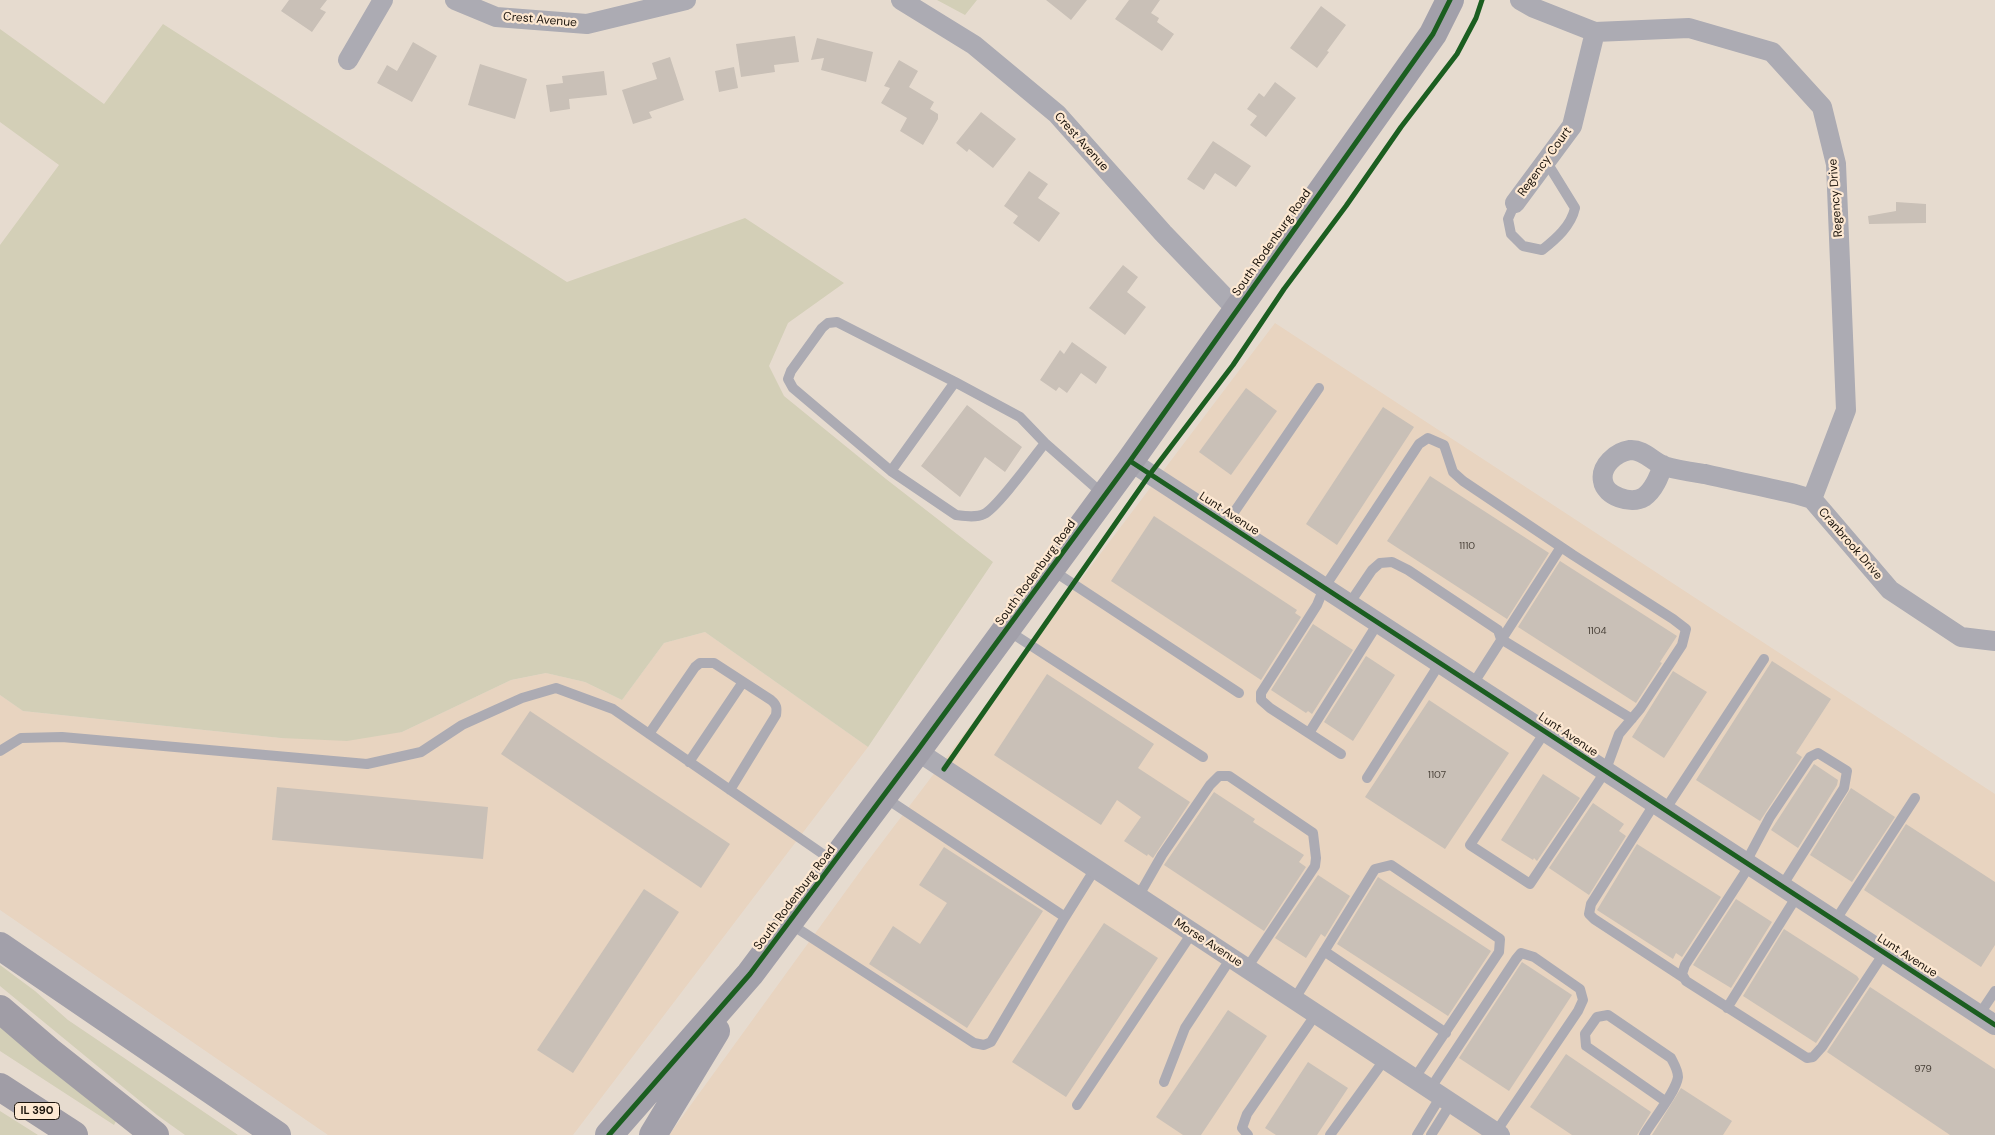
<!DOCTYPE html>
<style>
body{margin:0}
canvas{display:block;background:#e6dbcf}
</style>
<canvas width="1995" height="1135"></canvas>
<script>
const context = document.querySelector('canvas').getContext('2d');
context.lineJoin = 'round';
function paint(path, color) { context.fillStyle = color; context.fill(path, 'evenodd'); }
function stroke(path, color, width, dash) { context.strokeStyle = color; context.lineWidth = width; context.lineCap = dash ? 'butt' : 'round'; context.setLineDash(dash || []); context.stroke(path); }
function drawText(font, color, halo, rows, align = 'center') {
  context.font = font + ' "DM Sans",sans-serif'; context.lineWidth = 4.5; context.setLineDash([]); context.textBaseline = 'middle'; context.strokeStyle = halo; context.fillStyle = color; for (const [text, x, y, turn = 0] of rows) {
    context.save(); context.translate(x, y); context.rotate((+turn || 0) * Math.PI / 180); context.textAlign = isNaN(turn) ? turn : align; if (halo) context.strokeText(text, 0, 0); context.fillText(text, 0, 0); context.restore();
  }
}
paint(new Path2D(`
 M1275 323 1995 794V1135H669L864 866Z
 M705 632 868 747 573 1135H328L0 910V695L23 711 281 738 402 732 511 680 546 673 585 682 622 700 664 643Z`), '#e8d4c0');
paint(new Path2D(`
 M937 0H977L965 15Z
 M163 24 567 282 745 218 844 283 788 323 769 366 784 396 886 479 993 562 868 747 705 632 664 643 622 700 585 682 546 673 511 680 402 732 347 741 281 738 23 711 0 695V245L59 165 0 122V29L104 104Z
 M0 965 35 991 68 1020 238 1135H185L157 1115 0 986Z
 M0 1025 116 1121 114 1125 0 1051Z
 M0 1111 38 1135H0Z`), '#d3cfb7');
paint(new Path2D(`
 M289 0H327L320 9 326 12 312 32 281 11Z
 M1046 0H1087L1071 20Z
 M1129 0H1160L1151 13 1159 18 1157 22 1174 34 1162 51 1115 19Z
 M1321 6 1346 25 1327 51 1329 52 1317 68 1290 48Z
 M795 36 799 62 774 65 775 72 741 77 736 44Z
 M817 38 873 52 866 82 821 70 824 58 811 60Z
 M413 42 437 56 412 102 377 83 387 65 397 71Z
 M670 57 684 100 649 112 652 118 633 124 622 90 657 79 652 63Z
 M899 60 918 71 909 87 934 102 930 109 938 114V119L923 145 900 131 907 118 881 103 890 88 884 86Z
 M480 64 527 79 515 119 468 105Z
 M734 67 738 88 719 92 715 71Z
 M604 71 607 95 569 99 570 109 550 112 546 85 563 83 562 76Z
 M1275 82 1296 98 1266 137 1250 125 1257 116 1247 109 1259 93 1264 97Z
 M981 112 1016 139 993 168 969 149 967 152 956 143Z
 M1213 141 1251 166 1236 187 1215 173 1204 190 1187 179Z
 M1029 171 1048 184 1038 198 1060 213 1039 242 1013 223 1018 216 1004 206Z
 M1896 202 1926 204V223L1869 224 1868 216 1896 211Z
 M1123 265 1138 277 1127 292 1146 307 1125 335 1089 308Z
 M1072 342 1107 367 1096 384 1081 373 1067 393 1059 387 1056 391 1040 380 1060 350 1064 354Z
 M1246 388 1277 411 1231 475 1199 452Z
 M967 405 1022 447 1005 472 985 457 960 497 921 466Z
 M1383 407 1414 427 1337 545 1306 524Z
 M1430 476 1549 553 1507 619 1387 541Z
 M1154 516 1297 610 1295 613 1301 617 1261 680 1111 581Z
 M1560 561 1677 636 1660 662 1662 663 1636 703 1518 627Z
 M1313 624 1353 650 1312 714 1308 711 1306 713 1271 690Z
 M1366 656 1395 675 1353 741 1324 722Z
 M1772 661 1831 699 1796 753 1802 757 1760 821 1696 780Z
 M1673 671 1707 692 1664 758 1632 737Z
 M1047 674 1154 744 1138 768 1190 802 1153 858 1148 854 1147 856 1124 841 1141 817 1117 800 1101 825 994 755Z
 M1429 700 1509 753 1445 849 1365 797Z
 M530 711 730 844 701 888 501 754Z
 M1814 764 1838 780 1837 785 1798 848 1771 830Z
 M1543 774 1580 798 1537 861 1534 858 1533 860 1501 840Z
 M277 787 488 807 483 859 272 840Z
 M1851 788 1895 817 1852 882 1810 855Z
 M1214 792 1255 819 1253 822 1304 855 1299 862 1306 867 1264 931 1164 865Z
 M1593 803 1624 824 1619 831 1626 836 1589 895 1549 868Z
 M1906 824 1995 882V945L1981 967 1864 890Z
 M1637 844 1721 897 1682 957 1676 953 1673 959 1597 910Z
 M944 847 1043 911 967 1028 869 964 893 926 920 944 947 903 919 885Z
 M1318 875 1350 896 1325 937 1321 934 1306 958 1275 938Z
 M1378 877 1491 951 1448 1016 1337 944Z
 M644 889 679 912 573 1073 537 1050Z
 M1736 899 1772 922 1731 988 1693 965Z
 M1104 923 1158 958 1066 1097 1012 1062Z
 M1784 929 1857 976 1859 979 1816 1043 1743 996Z
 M1522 962 1572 995 1509 1091 1459 1058Z
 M1870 987 1995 1069V1135H1950L1827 1052Z
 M1228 1010 1267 1036 1201 1135H1183L1156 1117Z
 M1566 1054 1651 1112 1637 1135H1572L1530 1107Z
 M1308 1062 1348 1088 1317 1135H1276L1265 1128Z
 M1681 1088 1732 1121 1723 1135H1652Z`), '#c9c0b7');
stroke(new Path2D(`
 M1515 203 1508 219 1511 234 1523 246 1542 250C1556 239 1571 226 1575 208L1546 161
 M955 382 891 471 793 388 788 379 791 371 822 328 828 323 837 322 955 382 1020 417 1045 443 1104 495
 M891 471 956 515C964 516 976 518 984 514 997 508 1034 457 1045 443
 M1226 524 1319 388
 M1052 570 1239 693
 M1349 604 1372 570 1380 563 1392 562 1408 570 1498 630 1501 639 1632 719
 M1007 630 1203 757
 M1473 684 1561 547
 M1309 733 1378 623
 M649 734 695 667 700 663H714L771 700C777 705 777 708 776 715L730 790
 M0 751 21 738 62 737 367 764 421 752 462 725 522 698 556 688 613 709 833 861
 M1341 754 1270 708 1261 700V693L1317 605 1324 588 1419 444 1428 438 1444 445 1453 472 1463 481 1573 555 1673 619 1686 629 1682 645 1640 709 1619 734 1605 772 1530 884 1470 845 1545 732
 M689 762 743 682
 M1367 778 1440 663
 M884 797 1065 917 1095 869
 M1655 803 1591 904 1589 914 1594 919 1684 978
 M1665 810 1764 659
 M1746 862 1770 817 1810 757 1818 753 1847 771 1844 788 1782 886
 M1750 865 1685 965 1682 974 1686 981 1807 1058 1813 1057 1822 1047 1884 953
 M1138 897 1162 855 1210 785 1219 776H1229L1313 833 1316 858 1315 866 1247 968
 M1835 921 1915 798
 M789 923 974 1043 984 1045 991 1042 1065 917
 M1324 951 1446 1033
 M1294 1000 1375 869 1391 865 1500 939 1499 952 1414 1079
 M1727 1008 1797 896
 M1979 1015 1995 991
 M1164 1082 1185 1028 1231 958
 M1430 1089 1516 959 1521 953 1534 957 1580 989 1583 1000 1578 1011 1496 1132
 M1077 1105 1192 933
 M1248 1135 1242 1128 1247 1114 1316 1014
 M1330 1135 1385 1059
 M1417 1135 1441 1096
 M1431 1135 1451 1103
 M1644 1135C1652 1121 1676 1092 1678 1077 1678 1070 1674 1064 1671 1058L1608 1015 1597 1017 1585 1034 1586 1046 1665 1101`), '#acabb3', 10);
stroke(new Path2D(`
 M455 0 496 17 587 24 686 0
 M901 0 974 45 1057 114 1163 233 1237 310
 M1520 0 1534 8 1595 32 1689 28 1772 52 1822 107 1836 164 1846 410 1812 499
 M348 60 383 0
 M1515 203 1572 126 1595 32
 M1130 461 1995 1025
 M1663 465C1659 477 1654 490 1644 497 1631 505 1605 496 1603 481 1600 466 1616 452 1630 450 1643 449 1652 461 1664 466 1677 470 1692 472 1705 474 1735 481 1765 487 1795 494L1812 499 1890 590 1961 637 1995 641
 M917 751 1500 1135`), '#acabb3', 20);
stroke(new Path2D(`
 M0 946 277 1135
 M609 1135 750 974 917 751 1130 461 1433 34 1450 0
 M653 1135 716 1031`), '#a2a0aa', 28);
stroke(new Path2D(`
 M0 1009 49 1051 155 1135
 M0 1087 74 1135`), '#a09da6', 28);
stroke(new Path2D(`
 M1130 461 1995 1025
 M944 769 1150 474 1233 365 1284 289 1346 206 1401 127 1457 54 1476 18 1482 0
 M609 1135 750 974 917 751 1130 461 1433 34 1450 0`), '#1b5e20', 5);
drawText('10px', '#463e36', null, [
 ["1110",1467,546],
 ["1104",1597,631],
 ["1107",1437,775],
 ["979",1923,1069]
]);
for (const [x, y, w] of [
 [37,1111,45]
]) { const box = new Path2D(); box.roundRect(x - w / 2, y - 8.5, w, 17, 4); context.fillStyle = '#fde8d2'; context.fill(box); stroke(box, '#1a130b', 1); }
drawText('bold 11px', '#1a130b', null, [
 ["IL 390",37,1111]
]);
drawText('12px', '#1a130b', '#fde8d2', [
 ["Crest Avenue",540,20,5],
 ["Crest Avenue",1081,142,48],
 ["Regency Court",1545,162,-54],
 ["Regency Drive",1836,198,-94],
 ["South Rodenburg Road",1272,243,-55],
 ["Lunt Avenue",1229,514,33],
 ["Cranbrook Drive",1850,544,49],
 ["South Rodenburg Road",1036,573,-54],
 ["Lunt Avenue",1568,735,34],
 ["South Rodenburg Road",795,898,-53],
 ["Morse Avenue",1208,943,33],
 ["Lunt Avenue",1907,956,33]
]);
</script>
